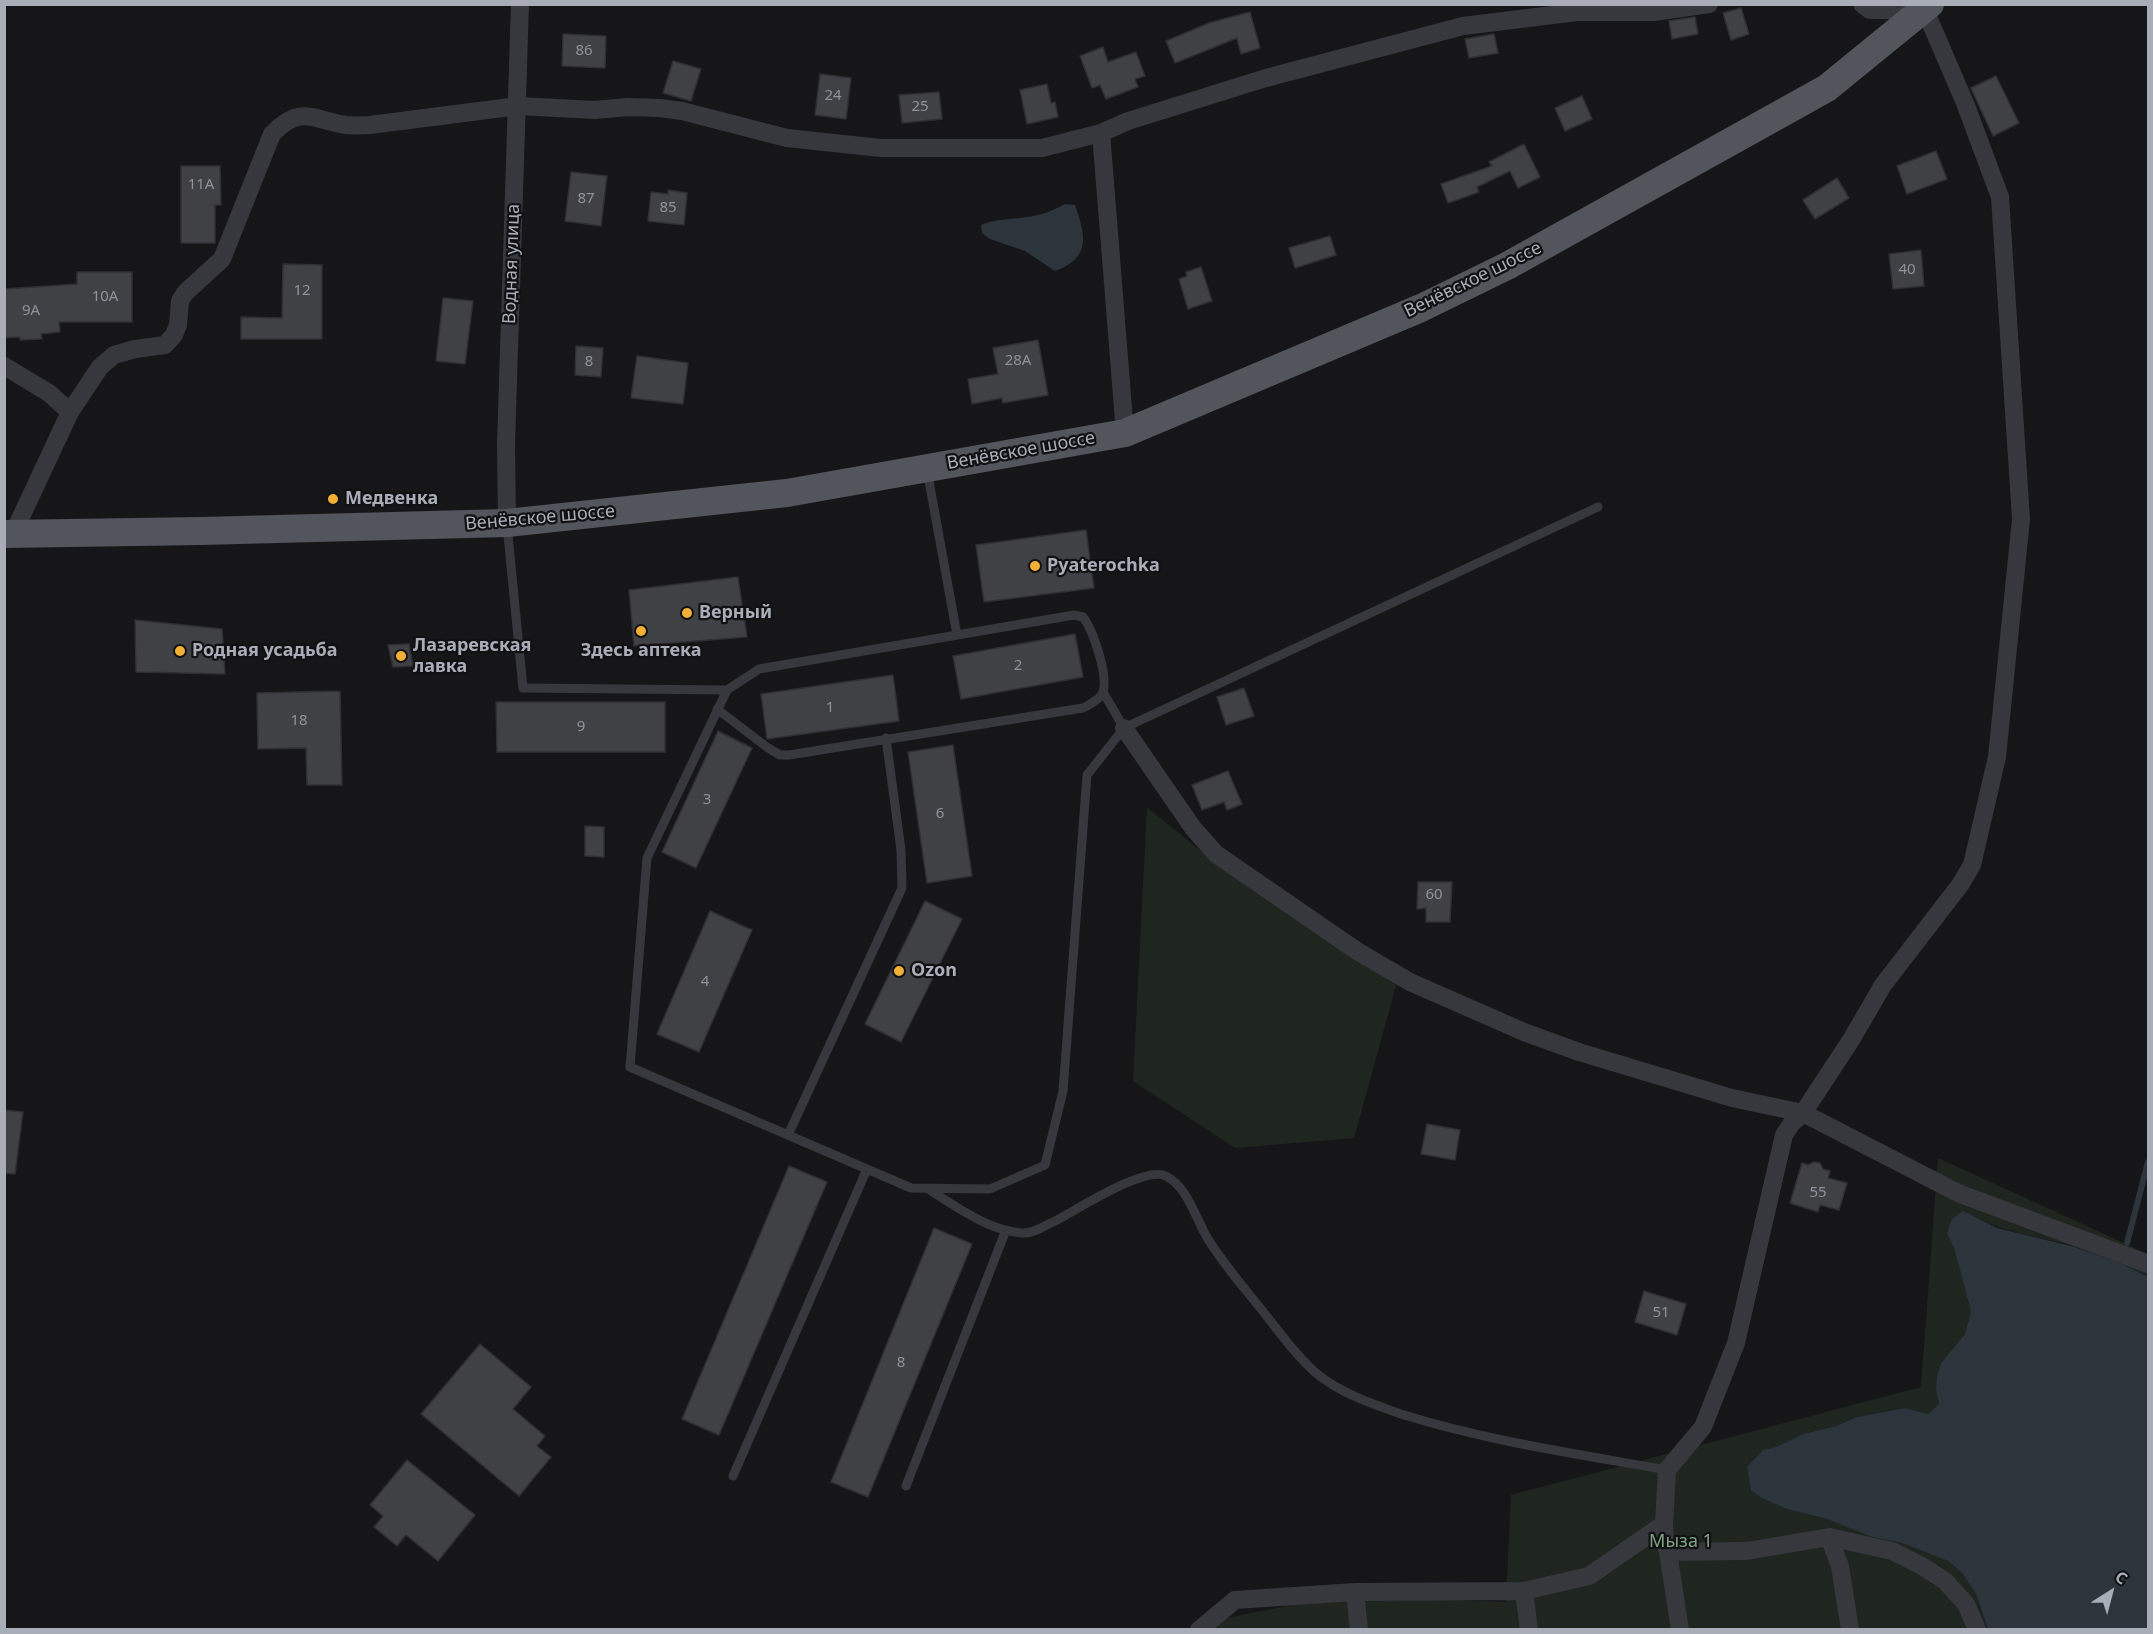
<!DOCTYPE html>
<meta charset="utf-8">
<style>
body{margin:0}
#map{position:relative;width:2153px;height:1634px;overflow:hidden;background:#161618;font-family:"Noto Sans",sans-serif}
canvas{display:block}
.frame{position:absolute;inset:0;border:6px solid #a8adb8;pointer-events:none}
.north{position:absolute;left:2081px;top:1562px;width:60px;height:60px;-webkit-text-stroke:4px #111113;paint-order:stroke;rotate:36deg;font-size:16px;font-weight:700;line-height:24px;text-align:center;color:#a8adb8}
.north::after{content:'';display:block;margin:auto;width:21px;height:27px;background:#a8adb8;clip-path:polygon(50% 0,100% 100%,50% 72%,0 100%)}
</style>
<div id="map">
<canvas width="2153" height="1634"></canvas>
<div class="frame"></div>
<div class="north">С</div>
</div>
<script>
const context = document.querySelector('canvas').getContext('2d');
context.lineJoin = 'round';
function paint(path, color) { context.fillStyle = color; context.fill(path, 'evenodd'); }
function stroke(path, color, width, dash) { context.strokeStyle = color; context.lineWidth = width; context.lineCap = dash ? 'butt' : 'round'; context.setLineDash(dash || []); context.stroke(path); }
function drawText(font, color, halo, rows, align = 'center') {
  context.font = font + ' "Noto Sans",sans-serif'; context.lineWidth = 4.5; context.setLineDash([]); context.textBaseline = 'middle'; context.strokeStyle = halo; context.fillStyle = color; for (const [text, x, y, turn = 0] of rows) {
    context.save(); context.translate(x, y); context.rotate((+turn || 0) * Math.PI / 180); context.textAlign = isNaN(turn) ? turn : align; if (halo) context.strokeText(text, 0, 0); context.fillText(text, 0, 0); context.restore();
  }
}
paint(new Path2D(`
 M1147 807 1207 856 1397 982 1354 1138 1235 1148 1133 1081Z
 M1938 1158 2148 1254V1277C2125 1266 2101 1255 2076 1247 2043 1237 2009 1234 1978 1218L1947 1234 1954 1248 1971 1311 1965 1334 1941 1363 1937 1375 1936 1390 1939 1404 1928 1414 1905 1408 1857 1417 1836 1426 1803 1434 1776 1447 1763 1450 1747 1467 1751 1490 1787 1509 1827 1519 1872 1537 1902 1543 1948 1561 1962 1573 1976 1594 1988 1629 1208 1630 1221 1619 1339 1596 1506 1602 1511 1495 1921 1387Z`), '#1e261f');
paint(new Path2D(`
 M1065 204 1075 205C1086 236 1091 258 1055 271L1025 251 990 239 982 233 981 225C999 217 1019 220 1038 215 1048 213 1057 208 1065 204Z
 M1963 1211 1997 1228 2075 1247 2122 1264 2148 1277V1629H1988L1976 1594 1962 1573 1948 1561 1902 1543 1872 1537 1827 1519 1787 1509 1762 1498 1751 1490 1747 1467 1763 1450 1776 1447 1803 1434 1836 1426 1857 1417 1905 1408 1928 1414 1939 1404 1936 1390 1937 1375 1941 1363 1965 1334 1971 1311 1954 1248 1947 1234 1952 1219Z`), '#2c353c');
stroke(new Path2D(`
 M2127 1243 2148 1162`), '#2c353c', 6);
const building = new Path2D(`
 M1741 8 1749 34 1731 40 1723 13Z
 M1250 12 1260 48 1241 54 1237 38 1175 63 1166 41 1209 23Z
 M1695 17 1698 34 1672 39 1669 21Z
 M563 34 606 36 605 68 562 66Z
 M1494 34 1498 53 1469 58 1465 39Z
 M1103 47 1108 62 1136 52 1145 76 1135 79 1138 87 1106 99 1100 85 1092 88 1080 56Z
 M673 61 701 69 691 101 663 93Z
 M820 74 851 78 846 119 815 115Z
 M1996 76 2019 123 1993 136 1971 88Z
 M1047 84 1051 103 1055 102 1058 117 1027 124 1020 90Z
 M939 92 942 119 902 123 899 95Z
 M1582 96 1592 119 1565 131 1555 108Z
 M1524 144 1540 177 1518 188 1510 171 1477 187 1479 192 1448 203 1441 184 1492 166 1489 162Z
 M1936 151 1947 179 1907 194 1897 166Z
 M181 166H220L221 205H215V243H181Z
 M571 172 607 176 601 226 565 221Z
 M1837 178 1849 198 1815 219 1803 200Z
 M668 190 687 193 684 225 648 221 651 192 668 194Z
 M1330 236 1336 255 1295 268 1289 248Z
 M1921 250 1924 286 1893 289 1889 254Z
 M283 264 322 265V339H241V317L282 318Z
 M1201 267 1212 301 1188 309 1179 279 1187 276 1186 272Z
 M77 272H132V322H59L60 332 41 334 42 339 20 340V337L4 338V289L77 284Z
 M443 298 473 301 465 364 436 361Z
 M1038 340 1048 395 1003 403 1002 398 972 404 968 379 998 374 993 348Z
 M576 346 603 348 601 377 575 375Z
 M637 356 688 363 683 404 631 398Z
 M1086 530 1094 588 984 602 976 545Z
 M738 577 747 637 634 646 629 590Z
 M135 620 222 629 225 674 136 672Z
 M1075 634 1083 677 961 699 953 656Z
 M409 644 413 666 393 667 388 645Z
 M893 675 899 721 767 739 761 694Z
 M1244 688 1254 716 1226 725 1217 697Z
 M340 691 342 785H307L306 748 258 749 257 693Z
 M496 702H665V752H497Z
 M718 731 752 748 696 868 662 852Z
 M953 745 972 876 927 883 908 752Z
 M1228 771 1242 804 1227 810 1224 802 1202 810 1192 785Z
 M585 826 604 827V857L585 856Z
 M1418 882H1452L1450 922H1426V908L1417 909Z
 M925 901 962 919 901 1042 865 1024Z
 M710 911 752 930 699 1052 657 1034Z
 M4 1110 23 1112 15 1174 4 1173Z
 M1427 1124 1460 1130 1455 1160 1421 1154Z
 M1814 1162 1820 1163 1823 1169 1830 1171 1828 1178 1847 1183 1839 1210 1820 1205 1818 1212 1790 1203 1802 1163 1808 1165Z
 M789 1166 827 1182 719 1435 682 1419Z
 M934 1228 972 1244 868 1497 831 1482Z
 M1644 1291 1686 1304 1677 1335 1635 1322Z
 M480 1344 531 1387 513 1409 545 1436 537 1446 551 1457 519 1496 421 1414Z
 M407 1460 475 1515 438 1561 406 1535 397 1546 374 1527 383 1516 370 1505Z`);
paint(building, '#404145');
stroke(building, '#303034', 1.5);
stroke(new Path2D(`
 M927 470 957 635
 M507 525 523 688 727 690 647 858 630 1067 911 1188 990 1189 1045 1165 1063 1091 1087 775 1124 728 1598 507
 M1103 692 1124 728
 M717 709 768 748 780 755H789L1083 708C1090 704 1098 701 1102 694 1110 679 1093 630 1083 617L1074 615 759 669 727 690
 M788 1135 902 888 901 850 886 738
 M928 1189C957 1207 987 1230 1022 1233 1032 1234 1043 1227 1051 1223 1074 1212 1144 1165 1166 1176 1188 1187 1196 1220 1208 1239 1222 1262 1240 1283 1257 1304 1276 1327 1294 1354 1316 1373 1340 1393 1372 1404 1401 1414 1487 1441 1578 1454 1667 1470
 M733 1476 867 1169
 M906 1486 1006 1230`), '#37383d', 9);
stroke(new Path2D(`
 M1101 133 1125 433
 M4 366 49 393 70 412 13 534
 M70 412 100 367 114 355 135 349 165 345 174 335 178 325 180 301 185 293 222 259 272 134C301 104 313 120 346 125 354 126 363 125 370 125L518 106 595 110 628 107 660 108 682 111 787 138 881 148H1042L1101 133 1128 121 1266 78 1463 26 1577 12H1654L1709 4
 M507 523 506 444 520 4
 M1124 728 1193 828 1216 854 1357 951 1410 982 1524 1032 1579 1052 1732 1098 1803 1113 1958 1193 2148 1264
 M1664 1524 1665 1544 1668 1552 1747 1551 1829 1537 1840 1566 1850 1630
 M1829 1537 1892 1551 1922 1566 1945 1581 1966 1604 1977 1630
 M1668 1552 1680 1630
 M1524 1591 1529 1630
 M1355 1592 1359 1630
 M1199 1630 1235 1600 1355 1592 1524 1591 1589 1576 1664 1524 1667 1470 1703 1427 1736 1343 1784 1135 1792 1123 1803 1113 1851 1040 1883 985 1960 885 1972 865 1997 757 2021 519 2000 197 1965 103 1925 10H1870L1862 4`), '#37383d', 18);
stroke(new Path2D(`
 M4 534 201 531 507 523 787 493 1125 433 1421 308 1507 266 1827 88 1930 4`), '#53555c', 28);
for (const [x, y, r, color] of [
 [333,499,6,"#f2b134"],
 [1035,566,6,"#f2b134"],
 [687,613,6,"#f2b134"],
 [641,631,6,"#f2b134"],
 [180,651,6,"#f2b134"],
 [401,656,6,"#f2b134"],
 [899,971,6,"#f2b134"]
]) { const dot = new Path2D(); dot.arc(x, y, r, 0, 2 * Math.PI); context.fillStyle = color; context.fill(dot); stroke(dot, '#111113', 2); }
drawText('15px', '#8e929b', null, [
 ["86",584,51],
 ["24",833,96],
 ["25",920,107],
 ["11А",201,185],
 ["87",586,199],
 ["85",668,208],
 ["40",1907,270],
 ["12",302,291],
 ["10А",105,297],
 ["9А",31,311],
 ["28А",1018,361],
 ["8",589,362],
 ["2",1018,666],
 ["1",830,708],
 ["18",299,721],
 ["9",581,727],
 ["3",707,800],
 ["6",940,814],
 ["60",1434,895],
 ["4",705,982],
 ["55",1818,1193],
 ["51",1661,1313],
 ["8",901,1363]
]);
drawText('18px', '#a8adb8', '#111113', [
 ["Водная улица",512,264,-88],
 ["Венёвское шоссе",1473,280,-26],
 ["Венёвское шоссе",1021,451,-10],
 ["Венёвское шоссе",540,518,-5]
]);
drawText('bold 18px', '#a8adb8', '#111113', [
 ["Медвенка",345,499],
 ["Pyaterochka",1047,566],
 ["Верный",699,613],
 ["Лазаревская",413,646],
 ["лавка",413,667],
 ["Родная усадьба",192,651],
 ["Здесь аптека",641,651,"center"],
 ["Ozon",911,971]
], 'left');
drawText('18px', '#7fa381', '#111113', [
 ["Мыза 1",1681,1542]
]);
</script>
